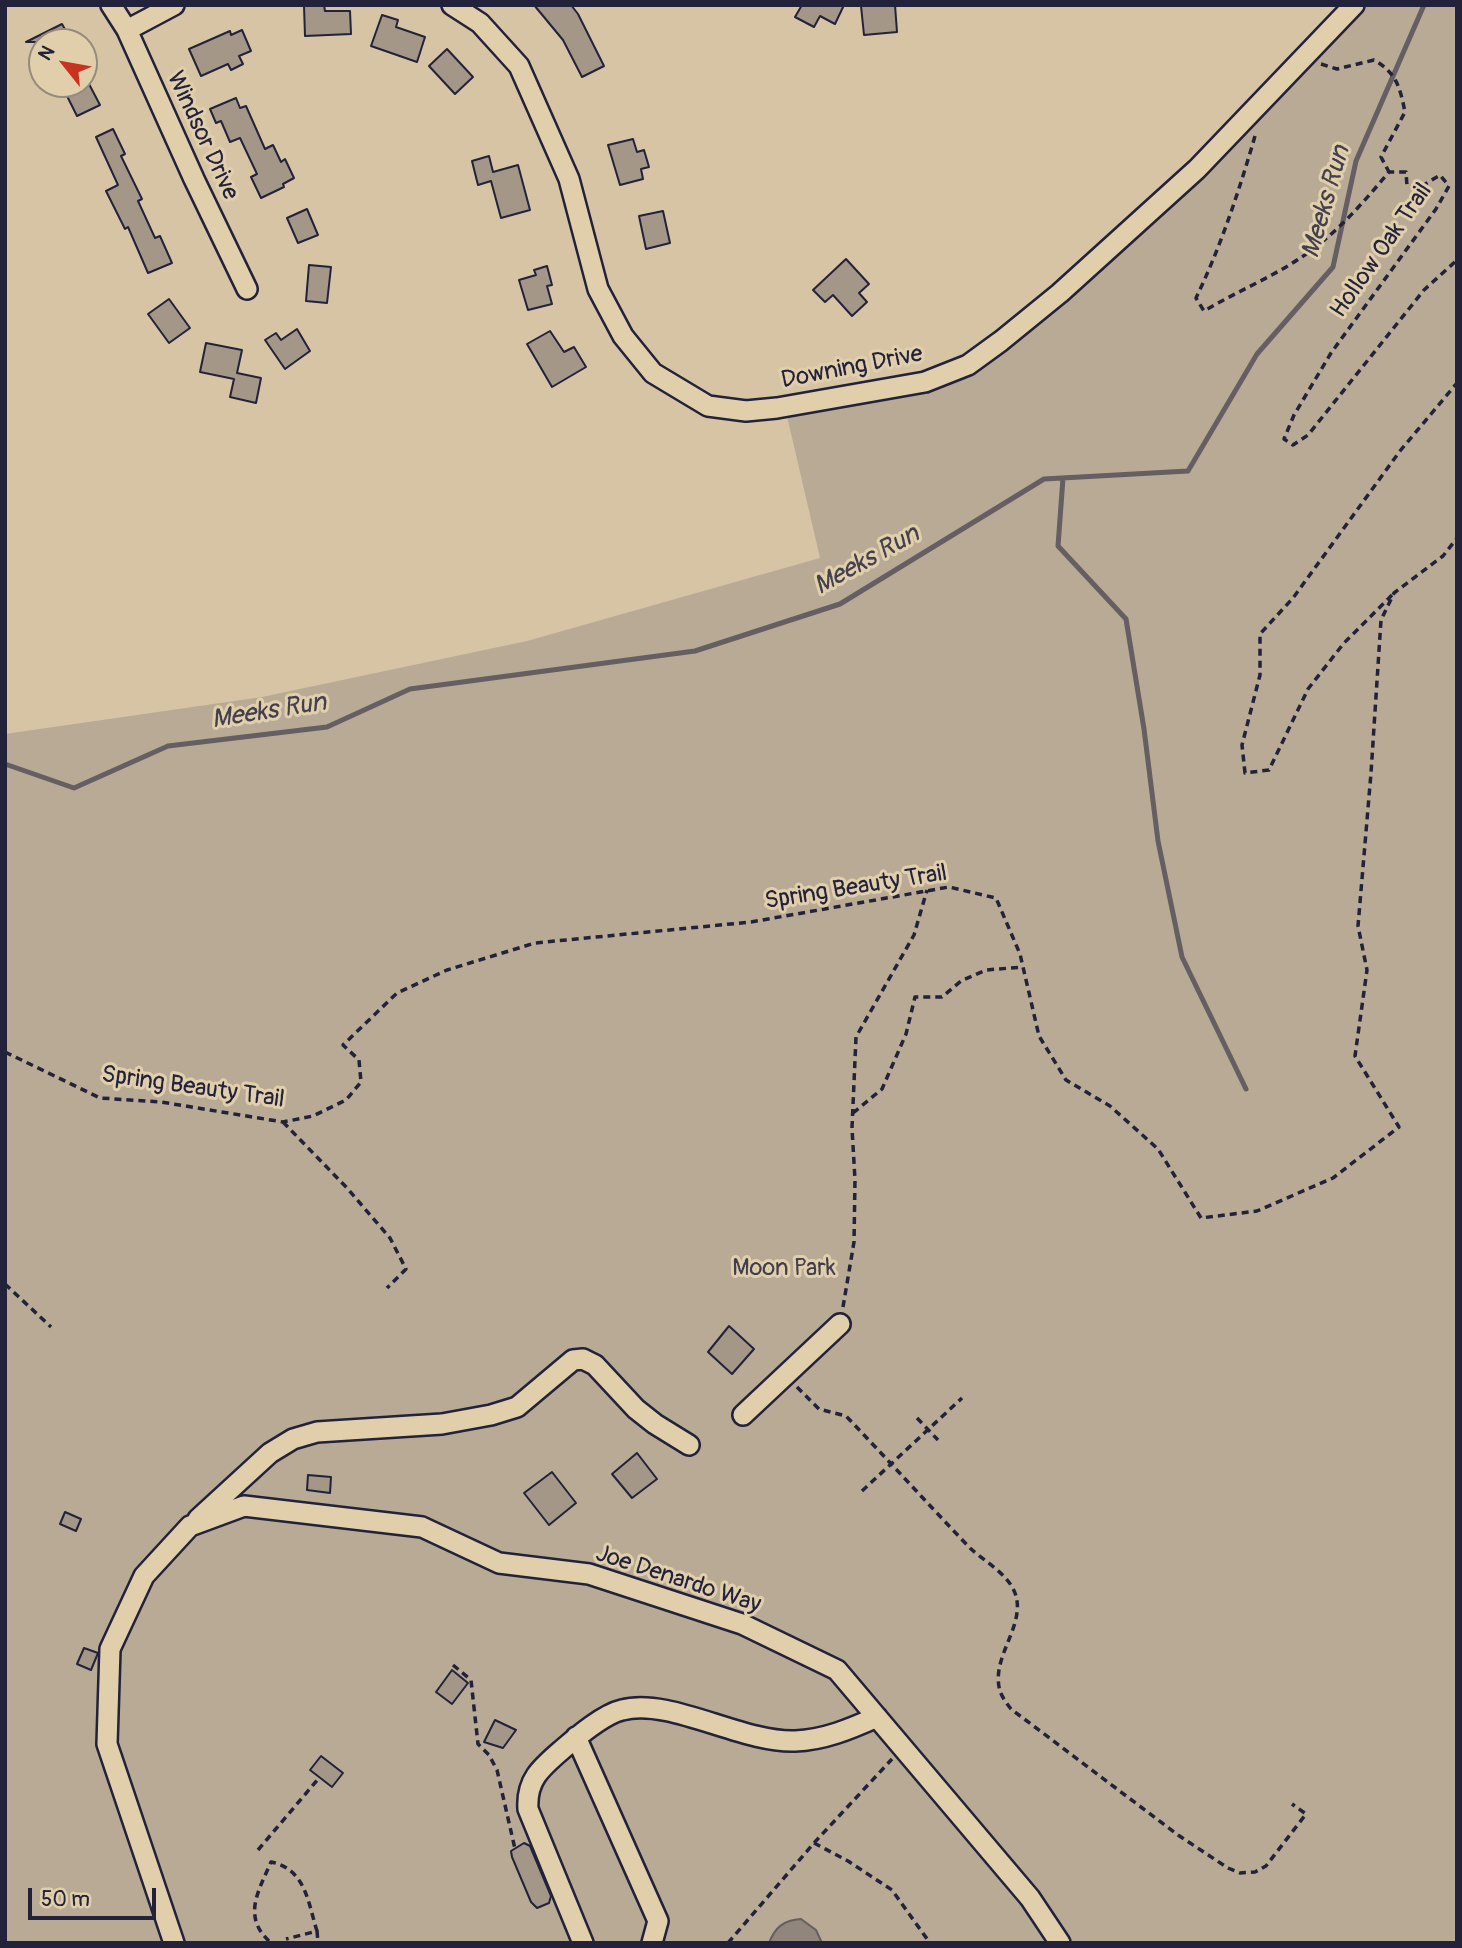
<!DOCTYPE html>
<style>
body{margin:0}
#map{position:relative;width:1462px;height:1948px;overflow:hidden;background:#d6c4a5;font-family:Pangolin,sans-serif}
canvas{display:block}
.frame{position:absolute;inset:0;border:7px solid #22223b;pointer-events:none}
.north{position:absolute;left:28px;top:28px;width:70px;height:70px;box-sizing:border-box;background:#e1cfac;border:2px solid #958a7f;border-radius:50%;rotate:301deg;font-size:19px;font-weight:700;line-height:28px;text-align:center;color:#22223b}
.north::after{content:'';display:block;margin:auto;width:24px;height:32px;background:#c8321e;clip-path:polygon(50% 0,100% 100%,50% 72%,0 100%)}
.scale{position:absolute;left:28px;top:1888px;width:128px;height:32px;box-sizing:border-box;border:4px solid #22223b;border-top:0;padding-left:9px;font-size:21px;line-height:24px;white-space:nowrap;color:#22223b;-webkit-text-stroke:5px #e1cfac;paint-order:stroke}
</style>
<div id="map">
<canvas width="1462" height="1948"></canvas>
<div class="frame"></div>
<div class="north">N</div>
<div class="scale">50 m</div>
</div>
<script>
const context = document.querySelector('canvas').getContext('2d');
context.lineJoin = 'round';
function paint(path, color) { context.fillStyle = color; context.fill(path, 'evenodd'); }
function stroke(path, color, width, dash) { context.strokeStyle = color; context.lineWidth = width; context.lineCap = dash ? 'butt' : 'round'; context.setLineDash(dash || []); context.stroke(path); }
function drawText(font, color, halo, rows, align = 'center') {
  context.font = font + ' Pangolin,sans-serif'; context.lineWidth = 6; context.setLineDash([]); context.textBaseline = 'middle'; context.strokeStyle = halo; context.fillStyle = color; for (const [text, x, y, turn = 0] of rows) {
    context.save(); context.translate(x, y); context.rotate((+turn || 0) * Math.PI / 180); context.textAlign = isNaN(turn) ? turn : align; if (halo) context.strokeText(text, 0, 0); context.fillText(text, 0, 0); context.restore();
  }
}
paint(new Path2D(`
 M1350 5H1457V1943H5V734L262 697 527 641 820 558 783 399 990 357Z`), '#b8aa94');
const water = new Path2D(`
 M801 1919 816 1930 822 1943H769C775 1927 784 1920 801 1919Z`);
paint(water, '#91867c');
stroke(water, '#655e62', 2);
stroke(new Path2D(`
 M1063 478 1058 546 1126 619 1144 729 1158 841 1182 957 1246 1089
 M5 764 74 788 168 746 327 727 410 689 695 651 840 604 1044 479 1188 471 1257 354 1333 267 1356 161 1424 5`), '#655e62', 5);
const building = new Path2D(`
 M324 5 325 11H350L351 34 305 36 304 6Z
 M534 5H571L578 14 604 66 582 77 563 40Z
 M802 5H844L835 24 820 16 814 27 795 17Z
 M895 5 897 32 864 35 861 6Z
 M382 15 398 20 396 27 425 37 417 62 371 46Z
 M62 24 72 42H26Z
 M242 30 251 51 239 56 243 64 231 70 228 64 201 76 189 49 230 31 231 35Z
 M447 49 473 77 455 94 429 66Z
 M61 84H89L100 105 77 116Z
 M236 98 240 108 246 106 265 149 273 145 281 162 285 159 294 178 283 184 284 187 261 198 251 177 257 174 240 138 230 142 221 121 216 123 210 109Z
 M113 129 125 154 121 156 142 199 138 201 155 238 160 236 172 263 148 273 128 227 125 229 106 191 118 185 96 137Z
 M633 139 637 152 644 150 649 167 641 169 643 179 620 185 608 145Z
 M489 156 493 172 518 165 530 210 501 218 491 181 478 185 472 161Z
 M307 209 318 235 298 243 287 218Z
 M663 211 670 243 646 249 639 216Z
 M846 259 869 284 859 293 867 302 852 316 833 295 825 302 813 290Z
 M309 265 331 267 327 303 306 301Z
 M547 266 552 285 547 286 552 304 528 310 519 280 536 275 534 270Z
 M169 299 190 328 169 343 148 314Z
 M297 329 310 351 285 369 265 340 276 333 281 340Z
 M550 331 564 352 574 347 586 367 552 387 527 344Z
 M206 343 242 350 237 373 261 378 256 403 230 397 234 379 200 372Z
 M729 1326 754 1349 732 1374 708 1352Z
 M637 1453 657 1479 632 1498 612 1474Z
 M552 1472 576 1503 549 1525 524 1493Z
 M308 1475 331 1477 330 1493 307 1490Z
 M65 1512 81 1519 76 1531 60 1524Z
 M84 1648 98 1653 91 1670 77 1664Z
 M452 1670 468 1683 452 1704 436 1692Z
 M495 1720 516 1730 503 1748 484 1742Z
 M321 1756 343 1773 332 1787 310 1770Z
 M524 1843 530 1846 551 1896 549 1903 537 1908 531 1902 512 1857 511 1851Z`);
paint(building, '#a49787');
stroke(building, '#22223b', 2);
const minor = new Path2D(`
 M111 5 127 30 194 179 247 289
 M452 5 480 23 519 66 569 179 598 289 623 336 653 373 708 406 746 411 777 408 925 382 968 365 1001 341 1060 293 1197 169 1354 5
 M127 30 174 5
 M743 1415 840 1324
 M198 1519 270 1453 293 1439 317 1432 442 1424 491 1415 517 1407 573 1360 583 1359 595 1365 636 1409 655 1424 689 1445
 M576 1737 658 1921 652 1943
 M174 1943 107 1744 110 1649 144 1576 190 1526 244 1506 422 1527 499 1563 589 1574 742 1624 837 1670 1030 1898 1060 1943
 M583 1943 528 1809C526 1779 542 1767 564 1748 578 1736 604 1714 622 1710 669 1697 742 1743 795 1741 824 1740 850 1729 877 1717`);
stroke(minor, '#22223b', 24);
stroke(new Path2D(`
 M1321 64 1337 69 1374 60C1397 73 1400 88 1405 112L1381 157 1389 172
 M1255 136C1239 191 1221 246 1196 298L1204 311C1241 289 1283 273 1317 246 1344 225 1367 198 1389 172H1406L1407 186 1419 188 1440 175 1449 186 1436 209 1331 353 1294 415 1284 439 1293 445 1308 435 1424 290 1457 260
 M1392 595 1344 643 1308 689 1269 770 1245 773 1242 745 1260 675V634L1293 598 1400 451 1457 383
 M5 1052 100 1098 161 1102 283 1122 313 1116 346 1100 361 1082 359 1060 343 1045 397 993 447 970 535 943 751 922 949 887 996 898 1020 954 1039 1036 1066 1080 1110 1106 1158 1149 1201 1218 1257 1211 1333 1178 1399 1127 1355 1056 1367 970 1358 926 1371 773 1381 620 1394 593 1443 556 1457 538
 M853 1113 882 1089 906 1034 915 997H942L961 981 986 970 1023 967
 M283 1122 347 1188 390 1238 406 1269 387 1288
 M5 1284 51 1327
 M843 1307 854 1242 855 1180 852 1128 856 1037 914 935 927 890
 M797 1387 819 1409 846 1416C888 1460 928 1504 970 1548 984 1561 1008 1574 1015 1593 1027 1625 990 1657 1000 1691 1002 1697 1007 1704 1011 1709L1178 1835 1228 1868 1240 1873 1255 1872 1266 1866 1306 1814 1292 1804
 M917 1418 938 1440
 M862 1491 962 1398
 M453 1665 471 1680 478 1744 489 1755 497 1770 515 1849
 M814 1843 848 1861 892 1890 930 1943
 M258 1850 319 1778
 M317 1931 318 1943
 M269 1941C242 1916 259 1890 271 1862 306 1869 308 1903 317 1931L286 1939
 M728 1943 814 1843 892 1759`), '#22223b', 3.5, [7, 5]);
stroke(minor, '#e1cfac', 19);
drawText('24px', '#22223b', '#e1cfac', [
 ["Windsor Drive",202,136,65],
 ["Hollow Oak Trail",1382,251,-55],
 ["Downing Drive",852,368,-11],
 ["Spring Beauty Trail",856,888,-9],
 ["Spring Beauty Trail",193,1088,8],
 ["Joe Denardo Way",678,1580,18]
]);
drawText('24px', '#403d4d', '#e1cfac', [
 ["Moon Park",784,1269]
]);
drawText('italic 26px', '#43404e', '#e1cfac', [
 ["Meeks Run",1327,202,-74],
 ["Meeks Run",867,561,-29],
 ["Meeks Run",269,712,-9]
]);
</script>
